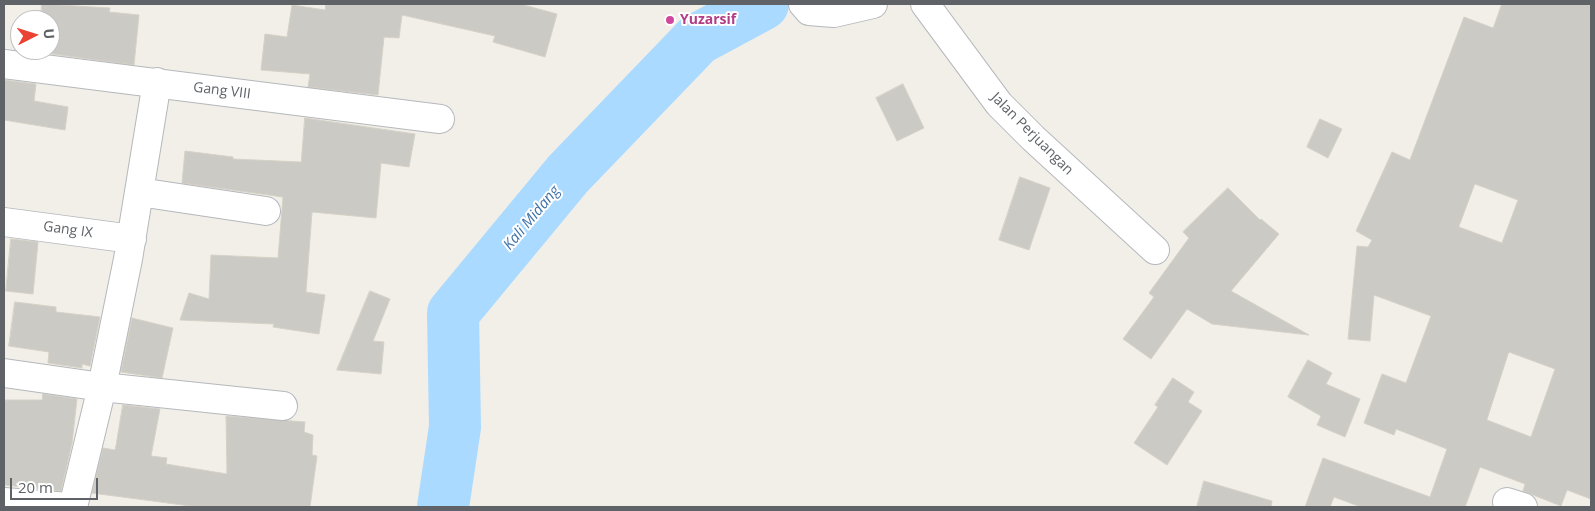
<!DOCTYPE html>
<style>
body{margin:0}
#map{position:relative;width:1595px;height:511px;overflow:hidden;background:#f1efe8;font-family:"Open Sans",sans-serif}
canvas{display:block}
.frame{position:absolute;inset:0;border:5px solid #5f6368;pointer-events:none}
.north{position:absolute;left:10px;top:10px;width:50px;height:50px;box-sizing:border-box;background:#fff;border:1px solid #bfc1c3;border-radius:50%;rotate:85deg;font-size:14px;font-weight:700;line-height:20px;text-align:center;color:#5f6368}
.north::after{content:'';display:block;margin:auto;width:18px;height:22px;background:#ea4335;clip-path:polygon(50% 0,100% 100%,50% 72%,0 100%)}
.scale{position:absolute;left:10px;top:478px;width:88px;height:22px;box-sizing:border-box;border:2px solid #5f6368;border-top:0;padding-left:6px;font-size:15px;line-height:18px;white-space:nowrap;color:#5f6368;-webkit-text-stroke:4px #fff;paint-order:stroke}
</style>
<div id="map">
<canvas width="1595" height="511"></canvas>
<div class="frame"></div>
<div class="north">U</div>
<div class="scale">20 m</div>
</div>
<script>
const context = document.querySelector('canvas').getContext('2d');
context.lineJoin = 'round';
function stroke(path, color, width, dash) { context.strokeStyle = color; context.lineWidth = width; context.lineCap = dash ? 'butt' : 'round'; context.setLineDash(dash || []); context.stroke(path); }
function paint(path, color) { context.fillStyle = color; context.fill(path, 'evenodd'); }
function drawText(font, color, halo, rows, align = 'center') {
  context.font = font + ' "Open Sans",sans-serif'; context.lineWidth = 4; context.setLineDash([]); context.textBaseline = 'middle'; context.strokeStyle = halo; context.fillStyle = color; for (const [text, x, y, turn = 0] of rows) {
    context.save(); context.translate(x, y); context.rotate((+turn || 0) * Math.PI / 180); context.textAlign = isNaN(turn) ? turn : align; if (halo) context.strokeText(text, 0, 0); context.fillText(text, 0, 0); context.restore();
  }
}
stroke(new Path2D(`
 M443 507 455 427 453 313 568 174 698 39 763 4`), '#aadaff', 52);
const building = new Path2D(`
 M42 4 110 8 109 12 139 15 134 65 38 52V50H50V20H41Z
 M326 4H520L557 14 545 57 493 42 495 36 402 15 399 38 384 37 378 95 308 87 310 74 261 70 265 34 287 37 292 5 325 10Z
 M1502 4H1591V499L1567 490 1561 506 1523 491 1525 484 1480 467 1465 507H1361L1334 497 1330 507H1305L1323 458 1430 497 1447 449 1396 429 1394 435 1364 423 1382 374 1406 383 1431 316 1374 295 1370 341 1348 339 1357 246 1368 247 1372 240 1356 231 1392 152 1410 160 1464 17 1493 28ZM1475 184 1518 200 1502 243 1459 227ZM1509 352 1555 369 1531 437 1487 420Z
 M4 80 36 84 34 101 68 107 65 130 4 120Z
 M903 84 924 128 897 141 876 98Z
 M305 118 415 134 409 167 381 163 376 218 312 212 306 292 325 295 319 334 273 327 274 324 180 320 189 293 209 299 211 255 278 258 283 197 182 183 185 151 233 157V159L301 162Z
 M1320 119 1342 129 1328 158 1307 147Z
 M1020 177 1050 188 1029 250 999 240Z
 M1228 188 1260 220 1261 219 1279 234 1231 291 1309 335 1212 324 1187 309 1151 359 1123 339 1154 297 1149 293 1189 238 1183 232Z
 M11 239 38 242 33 294 6 291Z
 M370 291 390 299 373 341 384 342 381 374 337 370Z
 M15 302 56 307V312L100 317 90 366 82 364V368L48 363 49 352 9 346Z
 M132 318 173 328 162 378 121 372Z
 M1308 360 1332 373 1326 384 1360 399 1345 437 1317 425 1321 416 1288 397Z
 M1173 378 1194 392 1188 402 1202 411 1167 465 1134 443 1158 407 1155 405Z
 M43 394 77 399 72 443 61 491 4 485V400H42Z
 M123 405 160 409 151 456 167 458 166 464 227 474 226 416 305 422 304 432 313 435 312 455 317 456 310 507H198L92 493 103 448 115 450Z
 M1204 481 1272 501 1271 507H1197Z`);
paint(building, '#cccac5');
stroke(building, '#d6d1c6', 1);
const street = new Path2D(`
 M803 4 809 11 834 13 873 4
 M925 4 999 104 1033 138 1155 250
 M4 64 440 119
 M139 192 266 211
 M4 222 132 239
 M4 373 102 387 283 406
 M4 502 69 507
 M1507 502 1523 507
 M73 507 102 387 128 259 157 82`);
stroke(street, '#b5b8bc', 30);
stroke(street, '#fff', 28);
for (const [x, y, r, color] of [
 [670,20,5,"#d1479c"]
]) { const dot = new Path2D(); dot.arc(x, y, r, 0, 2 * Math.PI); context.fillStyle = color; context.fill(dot); stroke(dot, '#fff', 2); }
drawText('bold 14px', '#b23c85', '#fff', [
 ["Yuzarsif",680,20]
], 'left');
drawText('14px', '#5f6368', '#fff', [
 ["Gang VIII",222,91,7],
 ["Jalan Perjuangan",1032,134,45],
 ["Gang IX",68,230,8]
]);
drawText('italic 15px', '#4174aa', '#fff', [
 ["Kali Midang",532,218,-50]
]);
</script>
